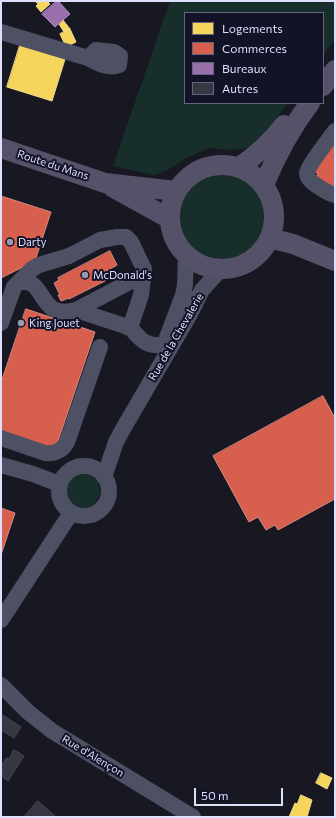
<!DOCTYPE html>
<meta charset="utf-8">
<style>
body{margin:0}
#map{position:relative;width:336px;height:818px;overflow:hidden;background:#181823;font-family:Commissioner,sans-serif}
canvas{display:block}
.frame{position:absolute;inset:0;border:2px solid #dedffc;pointer-events:none}
.legend{position:absolute;left:184px;top:12px;width:140px;height:92px;box-sizing:border-box;background:#131328;border:1px solid #64657d;margin:0;padding:5px 7px;list-style:none;font-size:12px;color:#dedffc}
.legend li{display:flex;align-items:center;gap:8px;height:20px}
.legend b{width:20px;border:1px solid #64657d}
.scale{position:absolute;left:194px;top:788px;width:89px;height:18px;box-sizing:border-box;border:2px solid #dedffc;border-top:0;padding-left:5px;font-size:12px;line-height:14px;white-space:nowrap;color:#dedffc;-webkit-text-stroke:3px #131328;paint-order:stroke}
</style>
<div id="map">
<canvas width="336" height="818"></canvas>
<div class="frame"></div>
<ul class="legend">
<li><b style="height:11px;background:#f6d55c"></b>Logements</li>
<li><b style="height:11px;background:#d6604d"></b>Commerces</li>
<li><b style="height:11px;background:#9970ab"></b>Bureaux</li>
<li><b style="height:11px;background:#373744"></b>Autres</li>
</ul>
<div class="scale">50 m</div>
</div>
<script>
const context = document.querySelector('canvas').getContext('2d');
context.lineJoin = 'round';
function paint(path, color) { context.fillStyle = color; context.fill(path, 'evenodd'); }
function stroke(path, color, width, dash) { context.strokeStyle = color; context.lineWidth = width; context.lineCap = dash ? 'butt' : 'round'; context.setLineDash(dash || []); context.stroke(path); }
function drawText(font, color, halo, rows, align = 'center') {
  context.font = font + ' Commissioner,sans-serif'; context.lineWidth = 4; context.setLineDash([]); context.textBaseline = 'middle'; context.strokeStyle = halo; context.fillStyle = color; for (const [text, x, y, turn = 0] of rows) {
    context.save(); context.translate(x, y); context.rotate((+turn || 0) * Math.PI / 180); context.textAlign = isNaN(turn) ? turn : align; if (halo) context.strokeText(text, 0, 0); context.fillText(text, 0, 0); context.restore();
  }
}
paint(new Path2D(`
 M170 1H335V40L323 55V13H185V103H288L267 131 249 148 231 150 209 148 184 159 168 170 154 175 113 166Z
 M180 217a43 43 0 1 1 86 0a43 43 0 1 1-86 0Z
 M66 491a17 17 0 1 1 34 0a17 17 0 1 1-34 0Z`), '#172e2b');
const homes = new Path2D(`
 M35 1H47L50 4 41 12 36 6 38 4Z
 M63 20 70 29 64 32 59 24Z
 M70 29 76 42 66 47 60 34Z
 M21 42 66 56 52 101 7 87Z
 M321 773 332 778 327 789 316 783Z
 M301 795 312 800 307 817H289L295 803 297 804Z`);
paint(homes, '#f6d55c');
stroke(homes, '#efd88c', 1);
const shops = new Path2D(`
 M335 140V186L330 191 314 179 318 174 313 170Z
 M1 196 51 212 35 261 1 278Z
 M110 251 117 265 105 272 109 279 69 299V298L61 301 58 295H60L54 283 59 280 58 278Z
 M26 309 95 332 55 450 1 433V383Z
 M323 396 335 418V499L278 530 275 525 266 530 258 517 249 522 213 456Z
 M1 508 15 513 1 555Z`);
paint(shops, '#d6604d');
stroke(shops, '#d88682', 1);
const offices = new Path2D(`
 M57 1H58L70 14 55 27 42 14Z`);
paint(offices, '#9970ab');
stroke(offices, '#ae91c3', 1);
const building = new Path2D(`
 M1 714 21 727 14 738 1 730Z
 M14 750 24 756 8 781 1 776V773L3 770 1 767 6 758 9 759Z
 M38 801 56 817H24Z`);
paint(building, '#373744');
stroke(building, '#454456', 1);
stroke(new Path2D(`
 M1 32 88 58C96 63 109 69 119 65L120 56 114 52 96 50 88 58
 M335 131C330 138 308 165 307 173 307 179 314 184 319 187 324 190 329 194 335 195
 M76 310 125 326 127 327 131 325 141 295 144 269 131 242 126 237H117L100 240 69 256 39 265 32 269 18 283C48 275 35 321 76 310L143 275
 M1 323 14 287 18 283
 M129 326C140 339 145 347 164 345
 M166 340 183 295 185 285 186 255
 M1 438 45 453C56 454 62 451 67 442L100 347
 M1 465 33 474 59 484
 M59 491a25 25 0 1 1 50 0a25 25 0 1 1-50 0Z
 M104 477 116 442 123 429 190 314 202 290 221 269
 M1 620 71 513
 M1 685 28 712 52 731 193 817`), '#4e5063', 16);
stroke(new Path2D(`
 M323 86 335 70
 M1 148 105 183 176 191
 M170 217a52 52 0 1 1 104 0a52 52 0 1 1-104 0Z
 M239 167C257 155 271 142 284 125
 M264 185C276 156 291 128 310 103
 M112 187 170 219
 M270 238 293 244 335 261`), '#555168', 20);
for (const [x, y, r, color] of [
 [10,242,4,"#9999b0"],
 [85,275,4,"#9999b0"],
 [21,323,4,"#9999b0"]
]) { const dot = new Path2D(); dot.arc(x, y, r, 0, 2 * Math.PI); context.fillStyle = color; context.fill(dot); stroke(dot, '#131328', 1.5); }
drawText('11px', '#dedffc', '#131328', [
 ["Route du Mans",53,165,18],
 ["Rue de la Chevalerie",176,337,-60],
 ["Rue d'Alençon",93,756,31]
]);
drawText('11px', '#dedffc', '#131328', [
 ["Darty",18,242],
 ["McDonald's",93,275],
 ["King Jouet",29,323]
], 'left');
</script>
